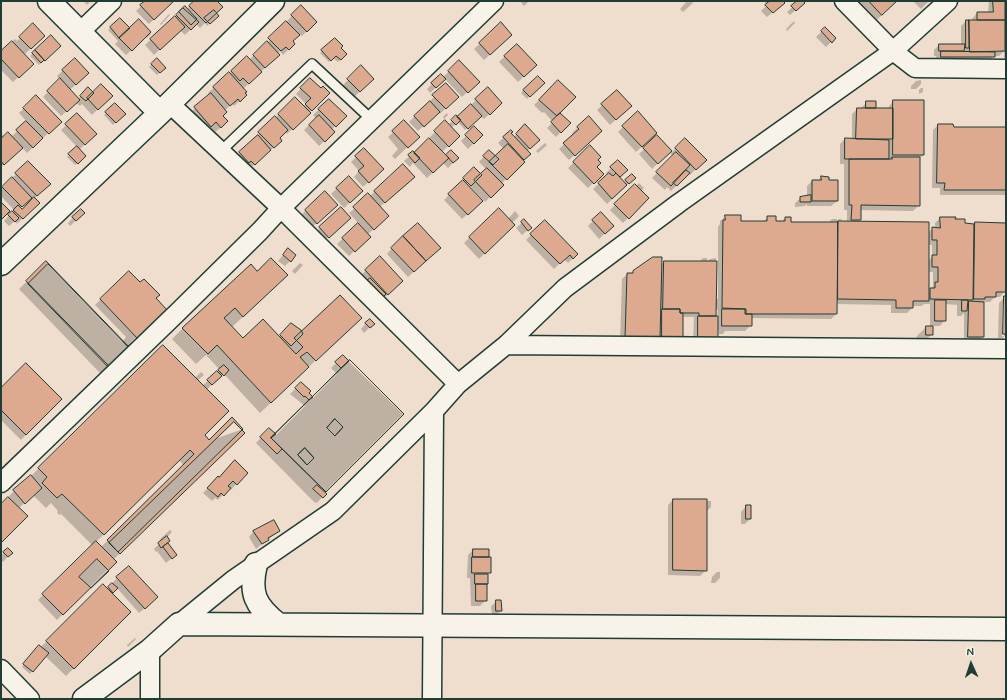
<!DOCTYPE html>
<style>
body{margin:0}
#map{position:relative;width:1007px;height:700px;overflow:hidden;background:#efddcd;font-family:Mynerve,sans-serif}
canvas{display:block}
.frame{position:absolute;inset:0;border:2px solid #1f3d34;pointer-events:none}
.north{position:absolute;left:951px;top:644px;width:40px;height:40px;-webkit-text-stroke:3px #f7f3e8;paint-order:stroke;rotate:357deg;font-size:11px;font-weight:700;line-height:16px;text-align:center;color:#1f3d34}
.north::after{content:'';display:block;margin:auto;width:14px;height:18px;background:#1f3d34;clip-path:polygon(50% 0,100% 100%,50% 72%,0 100%)}
</style>
<div id="map">
<canvas width="1007" height="700"></canvas>
<div class="frame"></div>
<div class="north">N</div>
</div>
<script>
const context = document.querySelector('canvas').getContext('2d');
context.lineJoin = 'round';
function paint(path, color) { context.fillStyle = color; context.fill(path, 'evenodd'); }
function stroke(path, color, width, dash) { context.strokeStyle = color; context.lineWidth = width; context.lineCap = dash ? 'butt' : 'round'; context.setLineDash(dash || []); context.stroke(path); }
paint(new Path2D(`
 M83 1H91L87 5Z
 M146 1H173L149 24 136 11Z
 M196 1H215V13L218 16 207 26 205 23 200 28 196 24 185 35 180 30 154 55 145 45 183 9H187Z
 M520 1H529L524 6Z
 M687 1H691L693 3 683 12 680 9Z
 M766 1H782L778 8 767 17 761 11 767 5 765 2Z
 M799 1H802L798 8 790 15 787 12Z
 M859 1H896L877 20Z
 M913 1H929L921 9Z
 M989 1H1004V42L1006 41V61H1004V51L999 56H994L988 62H936V56H934V50L939 45H961V26L966 21H972V19L977 13H988Z
 M301 6 316 22 302 36 299 34 292 41 294 44 283 55 280 51 273 60 243 89 240 100 234 106 232 104 225 110 222 116 221 127 215 132 210 127 205 131 190 113 210 95 208 93 229 74 247 58 249 60 265 45Z
 M169 14 170 15 161 25 160 24Z
 M120 19 125 33 139 21 151 34 147 38 146 37 126 55 115 44 118 41 108 30Z
 M794 21 795 23 787 31 786 29Z
 M501 24 511 35 484 60 474 49Z
 M33 25 44 36 24 55 32 64 13 82 1 70V52L15 39 17 41Z
 M825 28 835 38 826 47 816 37Z
 M51 36 60 46 39 65 30 56Z
 M335 39 339 48 346 54 338 62 333 58 329 62 320 53Z
 M517 45 536 65 518 82 499 62Z
 M75 59 88 73 70 90 78 99 88 88 93 93 111 96 92 115 82 104 80 106 76 103 61 116 43 97 60 80 57 76Z
 M157 59 165 68 157 75 149 67Z
 M459 62 478 82 462 97 445 79 430 93 427 89 441 75 443 77Z
 M361 67 373 79 354 97 343 85Z
 M538 77 543 83 527 99 521 93Z
 M310 79 320 90 329 93 287 134 285 132 278 138 281 141 249 169 235 158 255 139 254 138 259 133 295 99 303 107 306 104 296 94Z
 M921 80V84L916 89H911V86L916 81Z
 M558 81 559 113 569 123 556 137 547 128 553 122 544 112 542 113 534 105Z
 M446 85 457 97 440 114 439 112 418 131 409 122Z
 M921 88H923V92L919 94V90Z
 M487 89 501 103 484 119 480 116 465 130 458 122 451 128 459 136 442 152 446 156 458 158 448 168 443 163 427 178 413 163 410 167 404 161 430 138V137L445 122 448 125 456 117 458 118Z
 M617 91 625 111 610 125 597 110Z
 M36 97 60 122 27 153 22 147 1 167V131L4 138 11 137 27 122 19 113Z
 M329 100 345 116 332 129 334 132 319 146 304 130 316 118 313 115Z
 M894 101 923 155 919 159V205L913 211 860 210V220L858 222 928 233 933 228H935V223L940 218 954 220 972 227 976 223 1006 224 1005 291 1000 297H995L990 302H983V337L978 342H964V313L961 316H957V305L945 304V320L940 326H932V334L926 340 916 339 917 336 926 327H930V304H924L922 306H912V308L907 313H891V305L836 304V314L831 319 751 318V325L745 331H725L723 334H719V330H717L693 344 694 317H682V339L620 343 622 279 627 274 661 265 664 262H699L703 258H707V262L710 259 716 258V299H718V227L720 224V221L726 216 740 222H763L768 217 775 222H781L785 218 790 223H828L832 219H837V221L839 219H842L840 222H847V210H844V164H840V144L845 139H852V114L857 109H861L862 107 867 102 875 109H889V106ZM928 245H932V257L928 261ZM928 272H933V286L928 292ZM715 310H718L717 318H715Z
 M115 104 125 114 113 125 104 115Z
 M447 113 448 115 444 119 443 117Z
 M77 115 95 134 79 150 85 156 75 165 67 157 77 147 61 130Z
 M589 117 596 136 569 160 559 149 574 135 572 133Z
 M404 122 418 137 395 159 392 156 398 149 388 137Z
 M938 125 953 128H1006V194L1005 195H940V188H932L933 130Z
 M525 126 539 140 527 151 529 153 522 161 524 162 501 184 502 185 485 202 467 183 466 185 476 207 462 219 444 200 474 168 481 175 486 169 479 162 489 151 496 157 504 149 498 143 510 131V133L514 137Z
 M623 127 651 138 636 152 618 132Z
 M474 128 482 135 468 149 461 141Z
 M657 137 672 152 685 139 705 160 690 175 689 173 671 191 667 187 665 190 652 178 673 156 669 152 652 169 639 154Z
 M545 143 547 145 538 153 536 151Z
 M590 147 596 160 595 167 602 174 588 188 568 168Z
 M364 149 378 174 363 187 354 177 359 171 351 162Z
 M618 161 626 170 619 178 624 183 632 175 634 178 607 204 593 189 608 175 606 173Z
 M28 162 49 184 34 199 38 203 17 224 15 221 9 226 4 221 14 210 1 196V189ZM29 199 32 201 22 211 20 208Z
 M403 166 408 182 380 207 383 221 367 235 369 237 349 256 337 244 359 224 349 213 370 196Z
 M349 177 356 196 344 208 331 194Z
 M821 177 828 181 837 201 831 206H807V204L805 206 795 207V203L801 198 807 197V186L812 181H818Z
 M639 183 644 188 641 191 628 218 623 223 610 210 635 185 636 186Z
 M325 193 331 210 311 228 300 216Z
 M499 209 508 219 515 211 519 216 512 223 514 225 479 259 464 243Z
 M81 210 84 213 70 226 68 223Z
 M601 213 613 226 599 239 588 226Z
 M524 221 530 228 522 235 516 228Z
 M545 221 577 254 568 263 564 259 554 269 526 240Z
 M345 223 323 242 315 233 320 228Z
 M392 248 434 253 408 277 387 254Z
 M283 255 290 261 285 266 278 261Z
 M380 257 402 281 382 300 360 276Z
 M46 263 122 342 126 337 95 305 129 273 165 310 131 342 133 344 104 374 102 371 100 373 19 289Z
 M300 263 303 265 295 274 292 271Z
 M257 272 276 286 232 327 243 339 279 337 292 324 301 332 350 328 260 413 224 374 206 390 203 435 209 441 240 430 243 433 113 560 115 562 57 620 38 600 93 546 61 514 59 515 57 512 58 511 51 503 46 508 33 495 19 508 1 541V505L14 491 30 477 163 346 195 378 201 372 204 375 197 381 202 386 220 370 206 355 196 364 172 339 183 328ZM179 460 184 466 101 547 96 542Z
 M1005 297H1006V335L1002 338H998L999 303 1003 299 1002 336H1004Z
 M366 323 373 324 364 333 361 329Z
 M343 356 403 414 324 493 325 494 317 503 314 502 256 443 269 429 276 435 305 406 290 394 301 383 313 398 337 374 331 368Z
 M1 389 61 399 21 440 1 420Z
 M48 424V425L36 441 33 438Z
 M246 473 231 490 229 488 218 500 215 498 212 501 203 493 213 483 219 479Z
 M673 500 711 501V507L706 512V570L700 576 668 575V505Z
 M746 506 750 519 745 524H741V512Z
 M170 530 172 532 167 537V543L176 555 166 563 157 551 156 552 154 549 162 541 160 539Z
 M254 531H279L256 549 249 537Z
 M7 549 11 553 3 562 1 560V556Z
 M473 550 490 572 487 575 486 600 480 606H471L470 578H467L468 555Z
 M717 572H720V578L715 583H711L712 577Z
 M117 578 151 603 139 613 117 588 111 593 130 612 66 676 45 656 30 674 22 667 37 649 40 648 103 585 107 589Z
 M497 601 501 610 496 616H492L491 606Z
 M135 638 136 639 128 647 127 645Z`), '#0003');
const building = new Path2D(`
 M145 1H174L154 20 140 5Z
 M194 1H217L223 7 206 23 189 6Z
 M770 1H783L785 3 773 13 765 5Z
 M797 1H803L805 3 796 11 791 6Z
 M869 1H897L882 15Z
 M993 1H1005V20H977V12H993Z
 M301 5 317 22 307 32 291 15Z
 M185 6 197 19 191 25 179 12Z
 M183 8 199 22 191 30 176 15Z
 M214 10 219 16 210 24 204 18Z
 M175 16 185 27 160 50 150 39Z
 M120 18 130 28 119 38 110 27Z
 M139 19 151 32 132 51 119 38Z
 M966 20H969V48H966Z
 M969 20H1005V51L970 52Z
 M286 21 300 35 293 41 295 44 289 50 286 47 281 51 268 38Z
 M501 22 512 35 490 55 479 43Z
 M33 23 45 36 31 49 19 37Z
 M825 27 836 38 832 43 821 31Z
 M51 35 61 46 45 61 35 50Z
 M335 38 343 46 341 48 347 54 341 60 336 56 331 61 321 50Z
 M12 41 34 64 19 78 1 59V51Z
 M267 41 280 55 265 68 253 55Z
 M517 44 537 65 524 77 504 56Z
 M939 44H965L964 51H939Z
 M35 50 44 60 41 63 32 53Z
 M941 51 995 52V57H941Z
 M247 56 262 72 249 84 243 78 240 81 231 71Z
 M75 58 89 73 76 85 62 70Z
 M157 58 166 68 160 73 151 64Z
 M459 60 480 82 468 93 448 71Z
 M361 65 374 79 360 92 347 79Z
 M229 72 247 92 245 93 247 95 240 102 238 99 230 106 213 87Z
 M441 74 446 79 436 88 431 83Z
 M538 76 545 83 530 97 523 90Z
 M60 78 80 100 67 112 47 91Z
 M310 78 321 88 323 86 330 93 312 111 305 104 311 98 300 88Z
 M558 80 576 97 557 116 539 100Z
 M446 83 459 97 446 109 432 95Z
 M101 84 113 96 98 110 87 98Z
 M88 87 94 93 86 101 80 96Z
 M488 87 502 103 490 115 475 99Z
 M617 90 632 106 616 120 601 104Z
 M211 93 227 112 223 116 228 121 221 128 216 122 211 127 194 107Z
 M36 95 62 122 49 134 23 108Z
 M295 97 311 113 293 130 278 114Z
 M329 99 347 116 336 127 318 109Z
 M893 100H924V155H893Z
 M430 101 440 112 424 127 414 116Z
 M866 101H876V108H866Z
 M115 103 126 114 116 123 105 112Z
 M471 104 482 116 468 129 457 117Z
 M857 108H893V139H856Z
 M638 111 657 133 642 147 622 126Z
 M77 113 97 134 85 145 65 124Z
 M560 113 571 123 561 133 551 122Z
 M319 115 335 132 325 142 309 125Z
 M456 115 461 120 456 125 451 120Z
 M275 116 288 130 280 138 282 141 274 148 258 132Z
 M589 116 602 131 575 156 563 143 579 129 577 127Z
 M404 120 420 137 408 148 392 131Z
 M445 120 460 136 449 147 434 131Z
 M26 121 43 138 33 148 16 130Z
 M525 124 540 140 530 149 516 134Z
 M938 124H953L954 127H1006V190H944L945 183H937Z
 M474 126 483 135 474 144 465 135Z
 M511 130 513 132 511 133 531 154 524 160 503 137Z
 M8 132 23 148 4 165 1 161V139Z
 M258 135 271 150 255 165 251 161 249 163 239 152Z
 M657 135 672 151 658 164 643 148Z
 M429 138 449 158 433 173 414 153Z
 M685 138 707 160 696 170 675 148Z
 M845 138 889 140V159H845Z
 M508 144 525 162 507 180 489 162Z
 M590 145 601 157 598 160 601 163 597 167 604 174 594 184 573 162Z
 M77 146 86 156 78 164 68 154Z
 M364 148 384 169 369 183 358 171 364 166 355 156Z
 M451 150 459 158 453 163 446 155Z
 M489 150 499 159 493 165 483 156Z
 M413 151 420 158 415 163 408 155Z
 M676 152 690 165 671 186 656 172Z
 M892 157H920V206L861 205V220H851L852 205H849V159H892Z
 M618 160 628 170 620 177 610 167Z
 M28 161 51 184 37 196 15 173Z
 M403 164 415 177 385 203 374 191Z
 M474 167 482 175 471 186 463 178Z
 M487 168 504 185 491 198 474 180Z
 M686 170 690 173 677 186 673 183Z
 M609 173 613 176 616 173 627 185 612 199 598 183Z
 M632 174 636 178 629 184 625 180Z
 M349 176 363 191 350 203 336 188Z
 M821 176 829 177V180H838V201H812V180H821Z
 M12 177 32 198 22 207 2 187Z
 M463 180 483 201 468 215 448 194Z
 M635 184 649 198 629 219 614 204Z
 M325 191 338 205 317 224 305 210Z
 M368 193 389 216 374 230 353 207Z
 M811 195V202H800V197Z
 M34 197 40 203 23 219 13 210 18 205 22 209Z
 M1 202 10 211 1 220Z
 M341 207 351 218 329 238 319 227Z
 M499 208 515 225 485 254 469 237Z
 M81 209 85 213 76 221 72 217Z
 M12 211 19 218 15 222 8 215Z
 M601 212 614 226 605 234 592 220Z
 M725 215H741V221H767V216H776V221H785V217H791V222H838L837 314H746V309L722 308 723 220H725Z
 M940 217H956L955 219H965V223L974 224 973 300 930 299V288H935V282H938V267H932V255H937V240H932V227L940 228Z
 M524 219 532 228 528 231 521 222Z
 M545 220 578 254 573 259 570 255 560 264 530 234Z
 M838 221 929 222V301H913V308H896V300L838 299Z
 M975 222 1006 223V292H996V297H985V299H974Z
 M358 223 371 237 355 252 342 238Z
 M418 223 441 248 426 261 403 236Z
 M403 236 426 261 414 272 391 248Z
 M288 248 296 255 291 262 283 255Z
 M380 256 403 281 388 295 365 270Z
 M653 257H662L660 339 625 338 627 273H633V271Z
 M271 258 288 275 243 317 235 308 224 318 243 338 263 319 296 354 303 347 294 338 340 295 362 318 316 361 307 352 300 357 309 367 271 403 217 345 208 354 182 328 251 264 257 271Z
 M46 261 129 347 109 366 26 281Z
 M664 261H717L716 316H699V313H680V309H663Z
 M48 264 131 350 110 369 28 284Z
 M129 271 140 282 144 279 160 295 156 298 167 310 137 338 100 299Z
 M370 278 386 294 379 301 363 285Z
 M1004 296H1006V334H1003Z
 M935 300H946V321H935Z
 M962 300H968L967 311H962Z
 M969 301 984 302V337H968Z
 M662 309H680V313H683V339H662Z
 M722 309H745V314H752V326H722Z
 M698 316H718V339H698Z
 M370 319 375 324 370 328 365 323Z
 M291 323 301 330 303 334 291 346 280 335Z
 M926 326H933V335H926Z
 M163 345 229 411 205 435 209 440 232 417 243 429 118 552 107 540 194 454 190 450 104 535 62 494 57 498 42 483 47 477 38 468Z
 M343 355 349 361 341 368 335 362Z
 M350 360 404 414 326 492 271 438ZM335 419 343 427 335 436 327 428ZM305 448 314 458 307 465 298 455Z
 M350 360 404 414 326 492 271 438Z
 M26 363 62 399 26 435 1 410V388Z
 M224 365 229 370 224 376 218 370Z
 M217 371 222 376 212 385 207 380Z
 M301 382 311 391 309 393 313 397 309 400 305 396 304 397 295 388Z
 M335 419 343 427 335 436 327 428Z
 M234 422 245 433 120 554 109 543Z
 M269 428 276 434 271 438 282 449 277 454 260 437Z
 M305 448 314 458 307 465 298 455Z
 M235 460 248 473 237 485 233 481 228 486 231 488 224 496 221 493 218 497 207 488 218 476 219 477Z
 M31 475 42 488 25 504 13 490Z
 M317 485 327 494 323 498 313 489Z
 M8 497 28 516 1 543V504Z
 M673 499H707V571L673 570Z
 M746 505H751V519H746Z
 M274 520 280 531 268 538 269 540 262 544 253 531Z
 M167 536 170 541 161 548 158 543Z
 M96 541 117 562 63 615 42 594Z
 M168 543 177 555 172 559 163 547Z
 M8 548 13 553 8 557 3 552Z
 M473 549H489V557H473Z
 M472 557H491V573H472Z
 M97 559 109 571 91 588 79 577Z
 M129 566 158 597 145 609 116 577Z
 M475 574H488V584H475Z
 M112 583 118 588 113 593 108 587Z
 M103 584 131 612 74 669 46 641Z
 M476 584H487V601H476Z
 M496 600H501L502 611H496Z
 M39 645 49 653 33 672 23 664Z`);
paint(building, '#ddaa8f');
stroke(building, '#1f3d34', 1);
const lane = new Path2D(`
 M221 151 312 64 372 120`);
const street = new Path2D(`
 M844 1 893 51 915 68 1006 69
 M80 32 112 1
 M169 103 281 208 458 384
 M506 345 1006 349
 M1 483 179 311 260 231 281 208 494 1
 M179 624 233 580 333 511 434 411 458 384 506 345 565 288 679 203 893 51 948 1
 M1 669 30 699
 M150 699V650
 M432 699 434 411`);
const secondary = new Path2D(`
 M49 1 160 113
 M1 264 160 113 273 1
 M256 564C249 593 255 606 278 624
 M84 699 150 650 179 624 1006 629`);
stroke(lane, '#1f3d34', 12);
stroke(street, '#1f3d34', 21);
stroke(secondary, '#1f3d34', 25);
stroke(lane, '#f7f3e8', 9);
stroke(street, '#f7f3e8', 18);
stroke(secondary, '#f7f3e8', 22);
</script>
